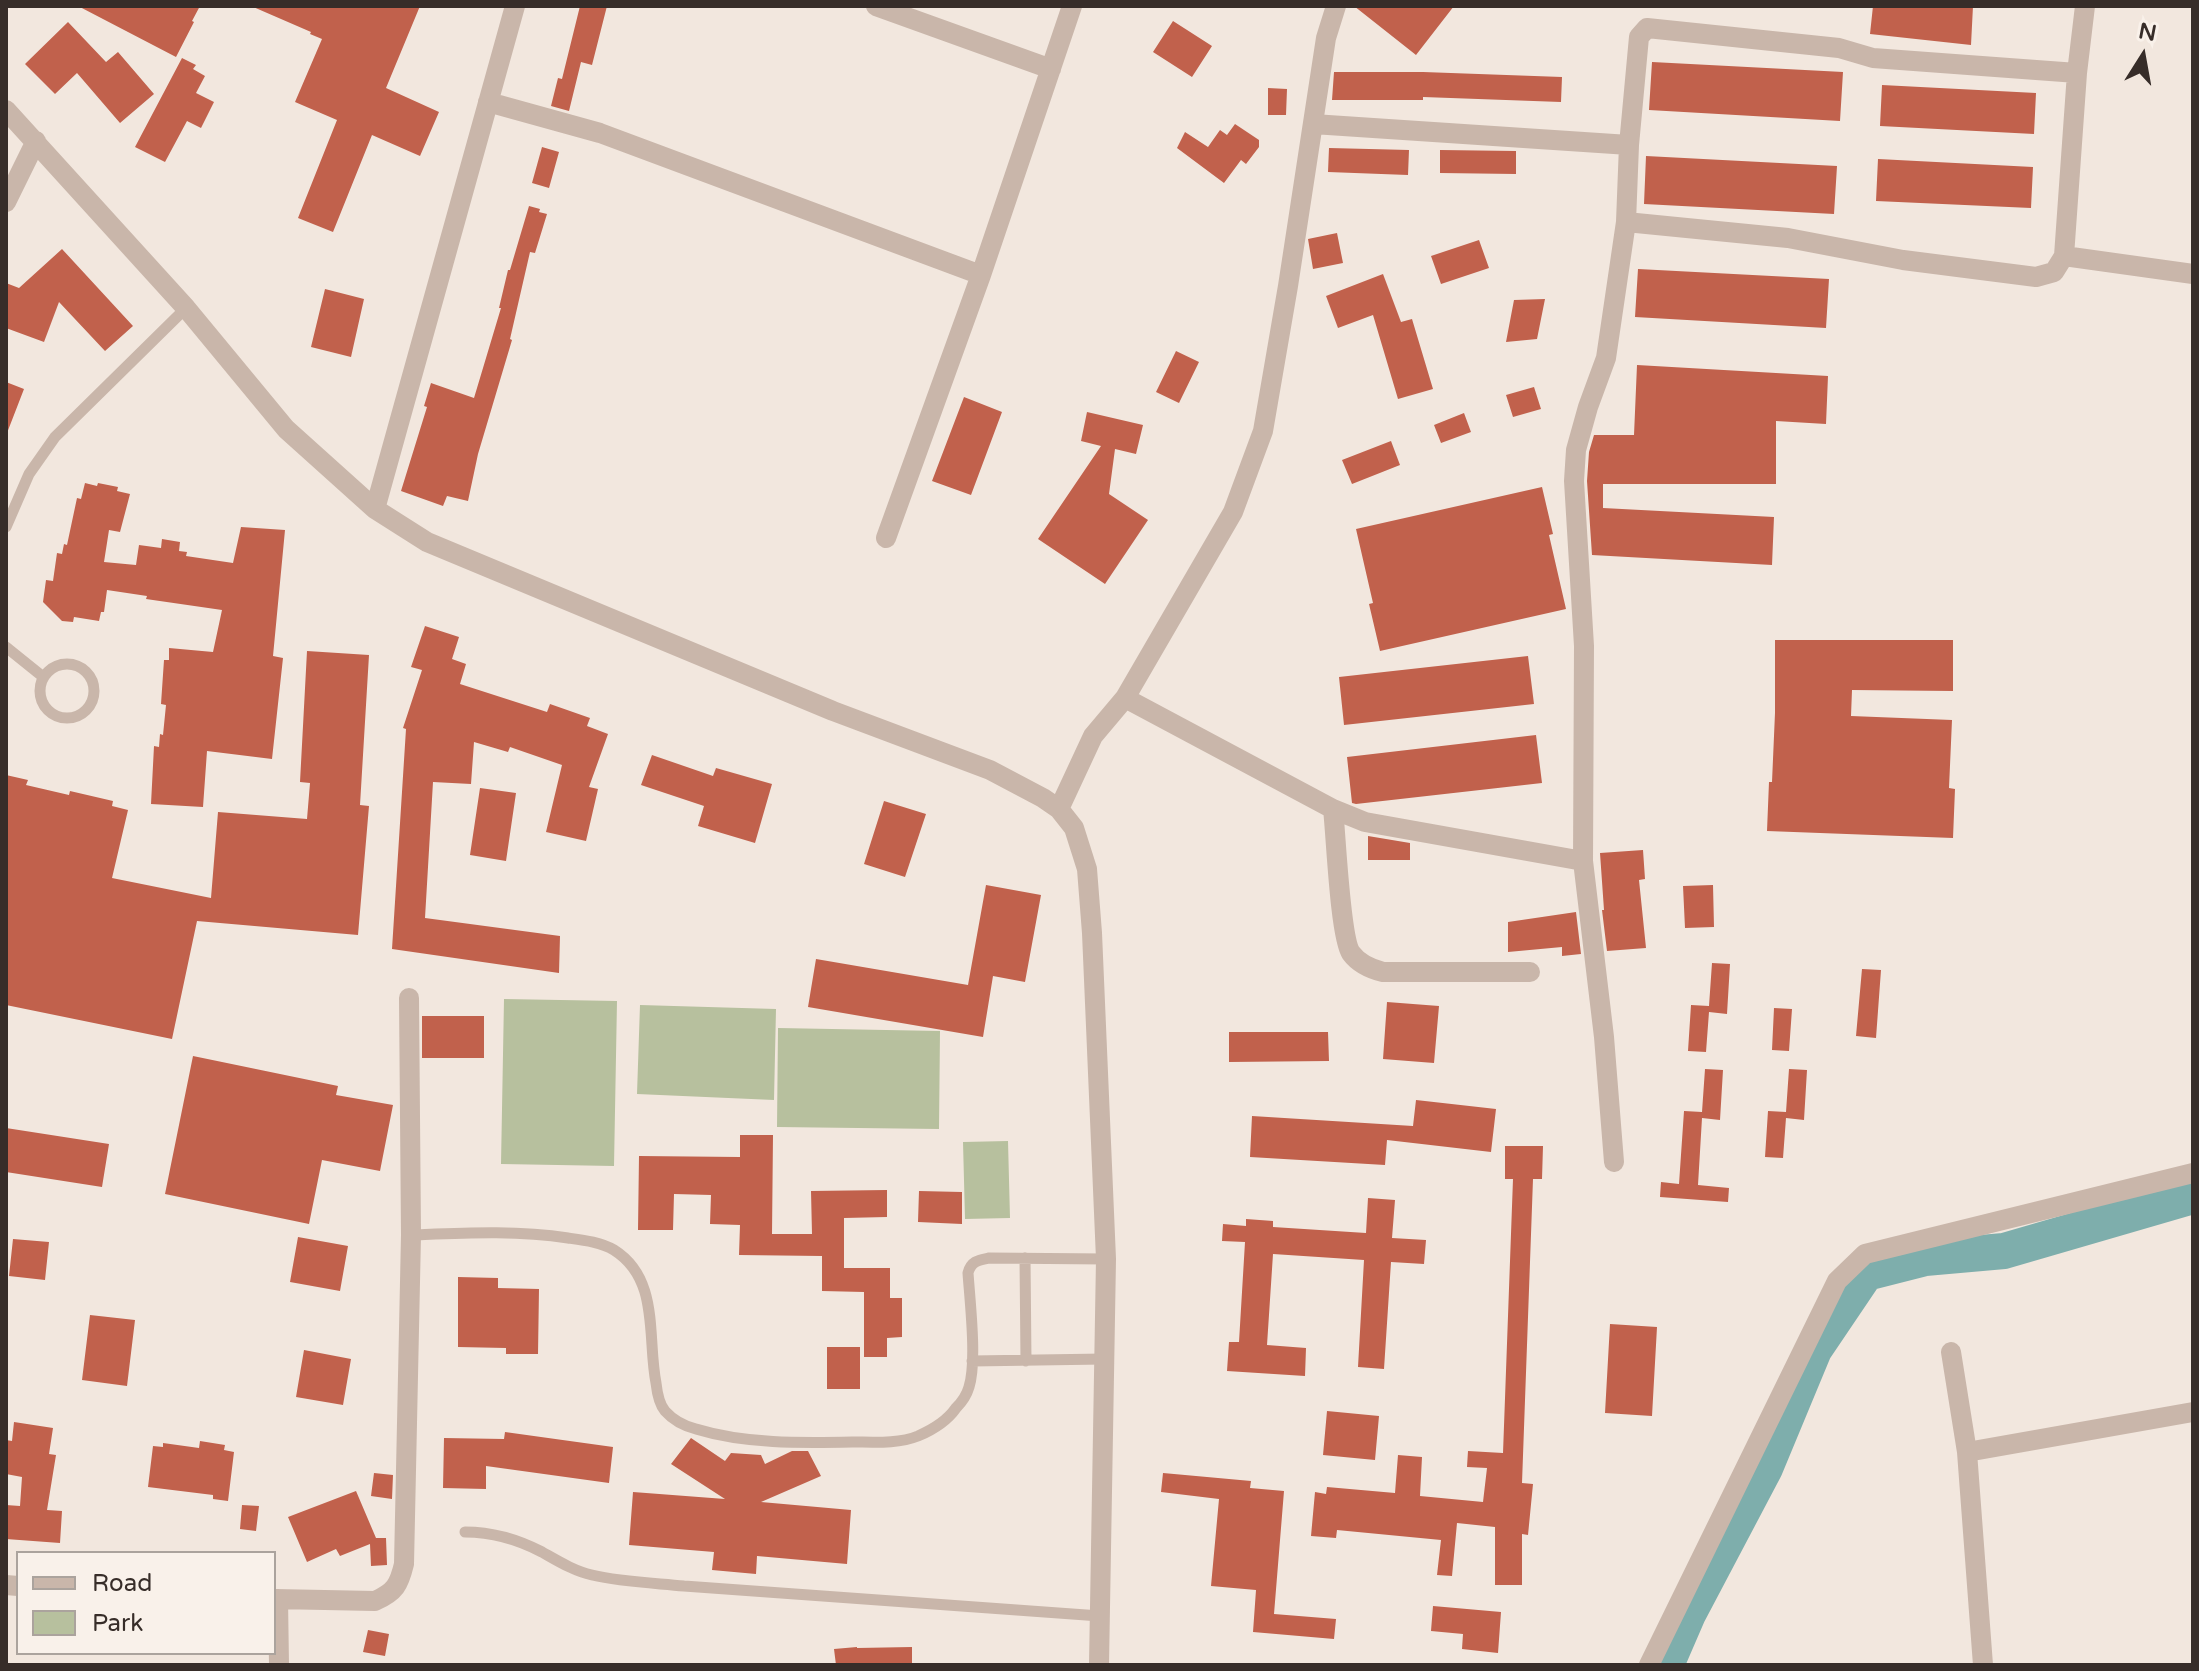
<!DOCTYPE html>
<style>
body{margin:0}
#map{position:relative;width:2199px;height:1671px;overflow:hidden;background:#f2e7de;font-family:"Varela Round",sans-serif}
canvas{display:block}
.frame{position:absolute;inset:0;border:8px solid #372d29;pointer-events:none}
.legend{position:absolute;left:16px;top:1551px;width:260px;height:104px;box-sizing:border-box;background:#f9f1ea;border:2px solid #aba39d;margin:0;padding:10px 14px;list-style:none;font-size:24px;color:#372d29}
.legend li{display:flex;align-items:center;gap:16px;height:40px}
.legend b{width:40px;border:2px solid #aba39d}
.north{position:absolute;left:2103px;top:16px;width:80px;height:80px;-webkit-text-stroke:6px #f9f1ea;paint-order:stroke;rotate:11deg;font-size:22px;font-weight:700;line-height:32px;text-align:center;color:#372d29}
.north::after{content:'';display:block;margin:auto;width:28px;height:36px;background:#372d29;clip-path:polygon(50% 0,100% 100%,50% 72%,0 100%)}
</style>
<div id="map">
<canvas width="2199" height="1671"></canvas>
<div class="frame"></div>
<ul class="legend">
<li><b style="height:10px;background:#c9b6aa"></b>Road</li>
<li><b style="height:22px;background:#b7c09e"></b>Park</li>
</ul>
<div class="north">N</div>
</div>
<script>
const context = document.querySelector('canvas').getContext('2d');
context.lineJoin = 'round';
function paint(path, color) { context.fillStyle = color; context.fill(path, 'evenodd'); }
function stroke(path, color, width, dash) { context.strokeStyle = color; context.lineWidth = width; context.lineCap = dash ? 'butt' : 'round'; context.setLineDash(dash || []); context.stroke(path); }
paint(new Path2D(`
 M504 999 617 1001 614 1166 501 1164Z
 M640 1005 776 1009 774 1100 637 1094Z
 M778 1028 940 1031 939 1129 777 1127Z
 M1008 1141 1010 1218 965 1219 963 1142Z`), '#b7c09e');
stroke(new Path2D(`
 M1666 1665 1688 1614 1765 1468 1814 1350 1866 1273 1925 1258 2004 1251 2193 1196`), '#7eaeac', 36);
paint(new Path2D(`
 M78 6H200L192 21 194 22 176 57Z
 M251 6H420L386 88 439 112 420 156 372 135 333 232 298 218 337 120 295 102 322 39 310 34 311 32Z
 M580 6H607L592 65 581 62 569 111 551 106 558 78 562 79Z
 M1354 6H1454L1416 55Z
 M1873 6H1973L1971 45 1870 34Z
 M1173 21 1212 46 1192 77 1153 52Z
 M68 22 106 62 118 52 154 94 120 123 77 73 55 94 25 64Z
 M182 58 196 65 193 69 205 76 196 93 214 102 201 128 187 121 165 162 135 147Z
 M1652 62 1843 72 1840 121 1649 110Z
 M1334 72H1423L1562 77 1561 102 1423 97V100H1332Z
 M1882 85 2036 93 2034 134 1880 126Z
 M1268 88 1287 89 1286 115H1268Z
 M1235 124 1259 140V147L1246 164 1241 160 1224 183 1177 148 1185 132 1208 147 1220 130 1227 135Z
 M542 147 559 152 549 188 532 183Z
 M1329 148 1409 150 1408 175 1328 172Z
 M1440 150 1516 151V174L1440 173Z
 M1646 156 1837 166 1834 214 1644 204Z
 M1878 159 2033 167 2031 208 1876 201Z
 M529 206 540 209 539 212 547 214 535 253 530 252 510 339 512 340 478 454 468 501 447 496 443 506 401 491 427 407 424 406 431 383 474 398 501 308H499L508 270H510Z
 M1337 233 1343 263 1313 269 1308 239Z
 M1479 240 1489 268 1441 284 1431 256Z
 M62 249 133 326 105 351 59 302 44 342 6 328V283L19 288Z
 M1638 269 1829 279 1826 328 1635 317Z
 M1383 274 1401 322 1412 319 1433 389 1398 399 1373 315 1338 328 1326 296Z
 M325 289 364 299 351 357 311 347Z
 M1545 299 1537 339 1506 342 1514 300Z
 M1176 351 1199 362 1179 403 1156 392Z
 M1637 365 1828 376 1826 424 1776 421V484H1603V508L1774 517 1772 565 1592 555 1587 481 1589 452 1594 435H1634Z
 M6 382 24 389 7 433H6Z
 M1534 387 1541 409 1513 417 1506 395Z
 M964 397 1002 412 971 495 932 481Z
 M1087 412 1143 425 1136 454 1115 449 1109 494 1148 520 1105 584 1038 539 1101 446 1081 441Z
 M1464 413 1471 432 1441 443 1434 425Z
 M1391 441 1400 465 1352 484 1342 460Z
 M85 483 97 486 98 483 118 487 117 491 130 494 120 532 109 530 104 562 136 565 139 545 161 548 162 539 180 542 179 551 187 552 186 556 233 563 241 527 285 530 273 656 283 658 272 759 207 751 203 807 151 804 154 746 159 747 160 734 163 735 166 705 161 704 164 660H169V648L213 652 222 610 146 599 147 596 107 590 104 612H101L99 621 74 617 73 622 62 621 43 602 46 580 53 581 57 553 62 554 64 544 67 545 77 498 81 499Z
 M1542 487 1553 534 1549 535 1566 609 1380 651 1369 604 1373 603 1356 529Z
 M425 626 459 637 452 659 466 664 460 684 547 712 550 704 590 718 587 726 608 734 589 787 598 789 586 841 546 832 562 765 510 747 508 752 474 742 471 784 433 782 425 918 560 936 559 973 392 949 406 729 403 728 422 670 411 667Z
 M1775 640H1953V691L1852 690 1851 716 1952 720 1949 788 1955 789 1953 838 1767 831 1769 782H1772L1775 713Z
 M307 651 369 655 360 805 369 806 358 935 197 921 172 1039 6 1005V775L28 780 26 785 69 795 70 791 113 801 112 806 128 810 112 878 211 898 218 812 307 819 310 783 300 782Z
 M1528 656 1534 704 1344 725 1339 677Z
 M1536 735 1542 783 1356 804 1352 803 1347 757Z
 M652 755 713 776 716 768 772 784 755 843 698 826 704 806 641 785Z
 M480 788 516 793 506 861 470 855Z
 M884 801 926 814 905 877 864 864Z
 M1368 836 1410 843V860H1368Z
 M1643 850 1645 879 1639 880 1646 948 1607 951 1602 910H1604L1600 853Z
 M986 885 1041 895 1025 982 993 976 983 1037 808 1007 816 959 968 985Z
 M1713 885 1714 927 1685 928 1683 886Z
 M1576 912 1581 954 1562 956V947L1508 952V922Z
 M1712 963 1730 964 1727 1014 1709 1012 1706 1052 1688 1051 1691 1005 1709 1006Z
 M1862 969 1881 970 1876 1038 1856 1036Z
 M1387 1002 1439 1006 1434 1063 1383 1059Z
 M1774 1008 1792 1009 1789 1051 1772 1050Z
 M422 1016H484V1058H422Z
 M1229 1032H1328L1329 1061 1229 1062Z
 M193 1056 338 1086 336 1095 393 1105 380 1171 322 1160 309 1224 165 1194Z
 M1705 1069 1723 1070 1720 1120 1702 1118 1698 1185 1729 1188 1728 1202 1660 1197 1661 1182 1679 1184 1684 1111 1702 1112Z
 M1789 1069 1807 1070 1804 1120 1786 1118 1783 1158 1765 1157 1768 1111 1786 1112Z
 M1416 1100 1496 1109 1491 1152 1387 1140 1385 1165 1250 1157 1252 1116 1413 1126Z
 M6 1128 109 1144 102 1187 6 1172Z
 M740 1135H773L772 1234H812L811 1191 887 1190V1217L844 1218V1268H890V1298H902V1337L887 1338V1357H864V1292L822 1291V1256L739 1255 740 1225 710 1224 711 1195 674 1194 673 1230H638L639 1156 740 1157Z
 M1505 1146H1543L1542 1179H1533L1522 1483 1533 1484 1528 1535 1522 1534V1585H1495V1527L1457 1523 1452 1576 1437 1575 1441 1540 1337 1530 1336 1538 1311 1536 1315 1492 1326 1494 1327 1487 1395 1493 1398 1455 1422 1457 1420 1496 1483 1502 1487 1468 1467 1467 1468 1451 1503 1453 1513 1179H1505Z
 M919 1191 962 1192V1224L918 1222Z
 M1368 1198 1395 1200 1392 1238 1426 1240 1424 1264 1391 1262 1384 1369 1358 1367 1364 1260 1273 1254 1267 1345 1306 1348 1305 1376 1227 1371 1229 1342H1239L1245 1242 1222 1241 1223 1224 1246 1226V1219L1273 1221V1227L1366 1233Z
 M298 1237 348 1246 340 1291 290 1282Z
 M13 1239 49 1242 45 1280 9 1276Z
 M458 1277 498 1278V1288L539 1289 538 1354H506V1348L458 1347Z
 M90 1315 135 1320 127 1386 82 1380Z
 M1610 1324 1657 1327 1652 1416 1605 1413Z
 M827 1347H860V1389H827Z
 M304 1350 351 1359 343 1405 296 1397Z
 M1327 1411 1379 1416 1375 1460 1323 1455Z
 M14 1422 53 1428 49 1454 56 1455 47 1510 62 1511 60 1543 6 1539V1505L20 1506 22 1477 6 1474V1440L12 1441Z
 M505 1432 613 1447 609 1483 486 1466V1489L443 1488 444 1438 504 1439Z
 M691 1438 725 1461 731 1453 761 1455 765 1464 792 1451H808L821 1476 761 1502 851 1510 847 1564 757 1556 756 1574 712 1570 714 1552 629 1545 633 1492 725 1499 671 1464Z
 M200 1441 225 1445 224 1450 234 1452 228 1501 213 1499V1495L148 1487 153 1446 163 1447V1443L199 1448Z
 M374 1473 393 1475 392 1499 371 1496Z
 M1163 1473 1251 1481 1250 1488 1284 1491 1274 1614 1336 1619 1334 1639 1253 1632 1256 1590 1211 1586 1219 1499 1161 1492Z
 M356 1491 376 1538H386L387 1565 371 1566 370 1544 340 1556 336 1549 307 1562 288 1517Z
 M242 1505 259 1506 256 1531 240 1529Z
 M1433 1606 1501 1612 1498 1653 1462 1649 1463 1634 1431 1631Z
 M368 1630 389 1634 385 1656 363 1652Z
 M857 1647V1648L912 1647V1665H836L834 1649Z`), '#c1614c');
stroke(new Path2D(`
 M6 527 29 474 55 437 186 308
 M6 647 42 676
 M40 691a27 27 0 1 1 54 0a27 27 0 1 1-54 0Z
 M411 1235C464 1233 515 1230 568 1238 583 1240 601 1242 614 1250 660 1279 647 1337 656 1383 657 1392 659 1404 665 1411 673 1420 684 1426 696 1429 745 1444 800 1443 852 1442 873 1442 898 1444 918 1436 932 1430 947 1421 956 1408 961 1403 967 1394 969 1387 977 1362 970 1302 968 1273 971 1261 979 1260 989 1258L1106 1259
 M1025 1258 1026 1361
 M972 1361 1104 1359
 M465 1532C491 1532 519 1540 542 1552 558 1561 574 1571 592 1575 622 1582 654 1583 684 1586L1100 1616`), '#c9b6aa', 11);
stroke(new Path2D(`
 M876 6 1051 69
 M488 102 600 133 981 275 886 538
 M6 110 186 308 286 429 375 509 427 542 833 711 990 770 1043 798 1059 809 1074 828 1087 869 1092 933 1106 1259 1099 1665
 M1313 124 1629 145
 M6 202 36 141
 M1626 222 1788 238 1903 260 2036 277 2054 272 2064 256 2193 274
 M2064 256 2077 73 2085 6
 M981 275 1072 6
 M375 509 515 6
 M1125 698 1333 809 1365 822 1583 861
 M1059 809 1093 736 1125 698 1233 512 1263 431 1288 286 1326 38 1336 6
 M1333 809C1336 834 1340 937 1351 953 1359 964 1371 969 1383 972H1530
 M1614 1162 1604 1037 1583 861 1584 646 1574 481 1576 450 1588 407 1606 358 1626 222 1629 145 1639 37 1647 28 1839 48 1873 58 2077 73
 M1951 1352 1967 1452 1983 1665
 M1967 1452 2193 1412
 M6 1585 18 1586
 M274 1599 375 1601C395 1592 399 1585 404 1564L411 1235 409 998
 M278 1599 279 1665
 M1649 1665 1837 1281 1865 1254 2193 1173`), '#c9b6aa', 20);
</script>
